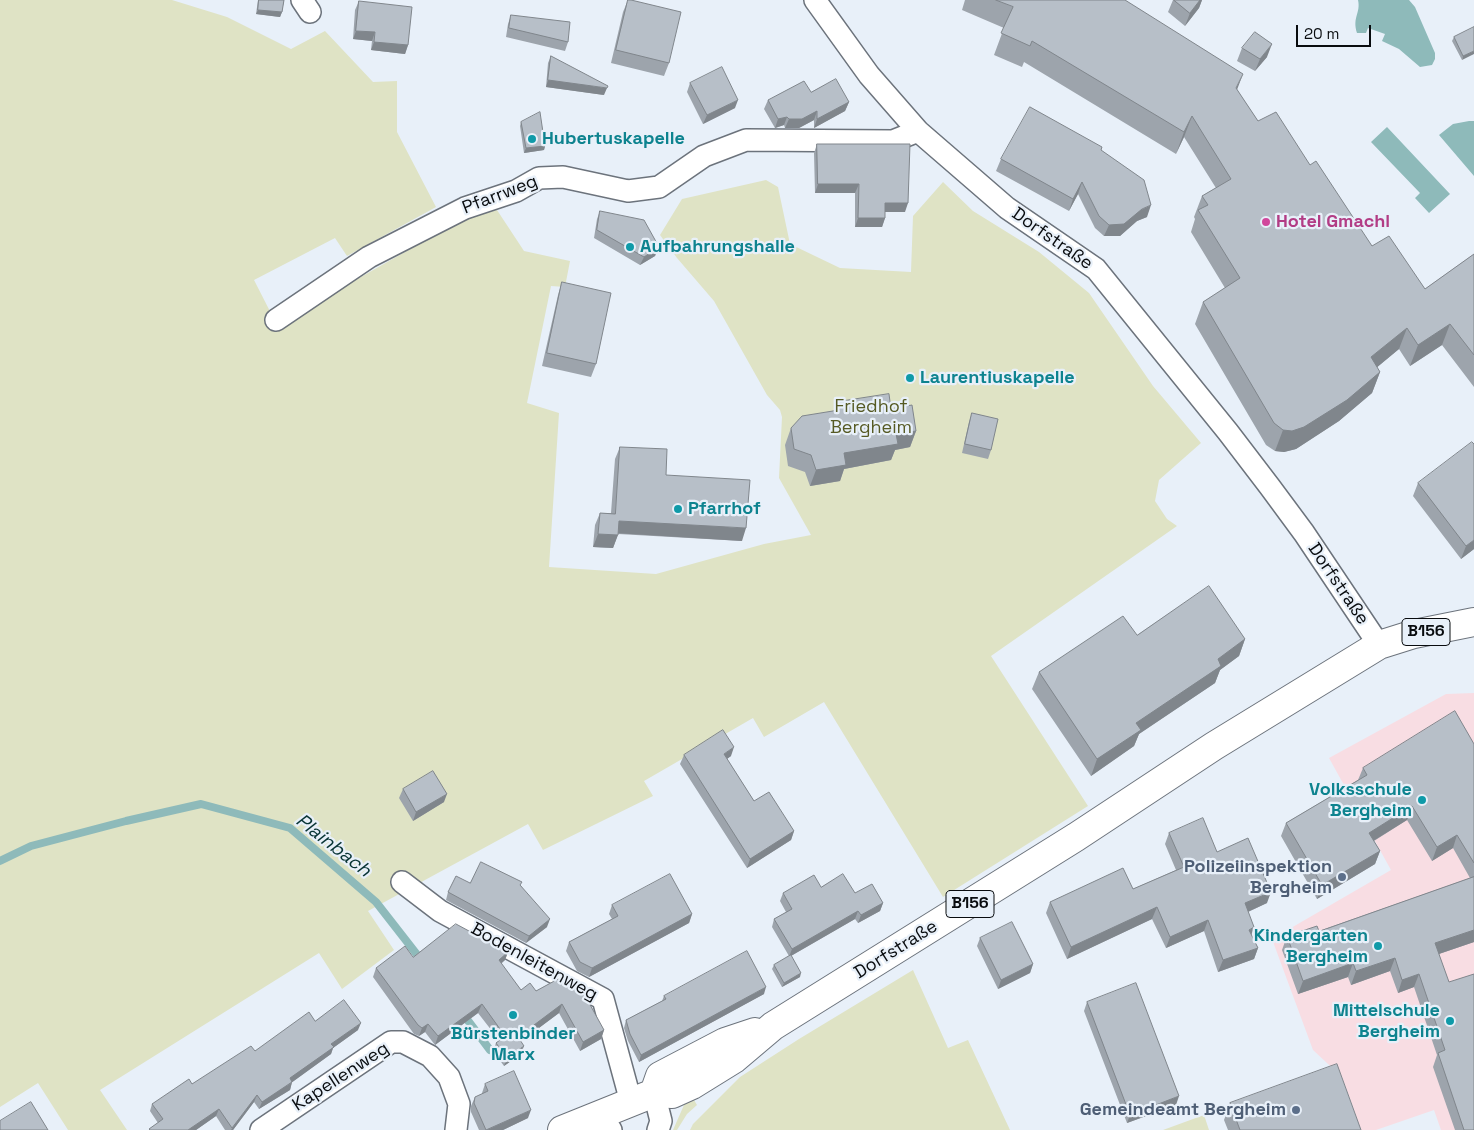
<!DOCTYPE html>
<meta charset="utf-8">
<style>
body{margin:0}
#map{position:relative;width:1474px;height:1130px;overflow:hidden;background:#e8f0f9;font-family:"Space Grotesk",sans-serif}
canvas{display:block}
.scale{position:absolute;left:1296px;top:25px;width:75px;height:22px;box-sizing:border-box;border:2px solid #090c0f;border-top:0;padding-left:6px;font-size:15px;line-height:18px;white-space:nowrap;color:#090c0f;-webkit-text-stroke:4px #e8f0f9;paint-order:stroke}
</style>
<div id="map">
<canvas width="1474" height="1130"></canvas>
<div class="scale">20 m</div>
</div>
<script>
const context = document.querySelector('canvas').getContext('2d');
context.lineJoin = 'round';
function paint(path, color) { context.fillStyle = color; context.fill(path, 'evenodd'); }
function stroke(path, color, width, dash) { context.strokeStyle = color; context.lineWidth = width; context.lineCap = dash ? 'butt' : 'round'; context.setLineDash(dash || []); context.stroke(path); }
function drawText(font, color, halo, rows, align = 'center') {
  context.font = font + ' "Space Grotesk",sans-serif'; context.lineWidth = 4.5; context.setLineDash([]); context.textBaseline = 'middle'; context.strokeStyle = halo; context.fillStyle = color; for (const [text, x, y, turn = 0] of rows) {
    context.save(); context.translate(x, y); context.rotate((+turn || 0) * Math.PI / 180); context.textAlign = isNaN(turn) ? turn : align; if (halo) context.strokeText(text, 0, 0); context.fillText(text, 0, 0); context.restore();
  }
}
paint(new Path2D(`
 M1474 693V1130H1441L1434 1110 1376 1130H1361L1342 1077 1313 1050 1272 939 1391 870 1329 758 1446 694Z`), '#f8dde3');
paint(new Path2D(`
 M0 0H172L227 17 291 49 325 31 373 82 397 81V132L436 207 347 256 335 238 254 280 278 327 359 278 465 218 497 210 524 251 570 261 565 287 551 286 527 403 559 413 549 567 656 574 764 544 811 535 779 478 782 417 780 410 767 395 714 301 677 258 660 235 682 199 766 180 778 187 790 244 840 268 911 272 913 216 943 182 973 211 1039 252 1089 293 1153 386 1201 443 1159 480 1155 501 1167 519 1177 526 991 656 1088 806 943 897 824 702 764 737 753 718 644 781 653 796 543 850 528 824 368 911 394 950 342 989 319 953 100 1090 127 1130H68L38 1083 0 1107Z
 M913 970 948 1048 968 1040 1010 1130H690L693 1124 740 1077 799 1039Z
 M691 1095 697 1105 687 1114 677 1130H673L684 1105Z
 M1204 1115 1209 1130H1163Z`), '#dfe3c5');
paint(new Path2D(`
 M1358 0H1409L1415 7 1435 53V59L1432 65 1420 67 1399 49 1382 41 1385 34 1368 28 1366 33H1357C1352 17 1361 13 1358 0Z
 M1469 121H1474V176L1439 135 1453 124Z
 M1387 127 1450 194 1429 213 1415 198 1420 193 1371 142Z`), '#8ebaba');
stroke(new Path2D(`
 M0 861 31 846 126 821 201 804 290 828 376 902 422 961
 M463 1014 490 1050`), '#8ebaba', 8);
const minor = new Path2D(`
 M302 0 310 12
 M815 0 869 75 918 131 1007 208 1096 269 1228 432 1270 487 1304 533 1379 645
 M276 320 369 257 465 208 516 191 539 178 563 177 628 191 659 187 704 156 746 140 893 141 918 131
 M402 882 440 911 603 999 631 1102
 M654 1093 661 1121 658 1130
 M601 1114 611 1130
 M261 1130 391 1042H403L430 1056 449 1077 459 1104 456 1130`);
const primary = new Path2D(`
 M654 1093 660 1076 725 1042 755 1032
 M562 1130 654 1093 672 1094 692 1085 734 1059 773 1026 1076 837 1214 746 1379 645 1414 634 1474 622`);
stroke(minor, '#6c737c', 24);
stroke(primary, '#6c737c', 30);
stroke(minor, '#fff', 21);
stroke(primary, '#fff', 28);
paint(new Path2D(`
 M258 0H284L282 12 280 17 256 14Z
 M628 0 669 63 664 76 611 63 623 12Z
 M965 0H1125L1237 90 1258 121 1310 165 1372 246 1425 289 1474 254V387L1442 345 1410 366 1399 349 1377 367 1380 372 1372 393 1339 421 1296 449 1284 452 1275 451 1266 445 1195 324 1203 302 1225 288 1191 232 1195 219 1194 217 1202 196 1216 188 1184 137 1176 154 1024 62 1022 67 994 55 1004 28 962 10Z
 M1173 0H1202L1199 8 1185 26 1168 12Z
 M359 1 408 45 405 54 371 50 372 41 353 39 355 10Z
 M511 15 568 42 565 51 506 37 508 24Z
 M1474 28 1462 60 1452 41 1454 37Z
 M1242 48 1267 57 1255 71 1237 61Z
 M551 56 604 95 546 87 548 63Z
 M690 83 735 108 703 124 687 92Z
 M811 92 849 102 845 111 814 128V120L799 128H785L784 125 775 128 764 109 768 100Z
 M521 122 545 146 544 150 524 153 520 126Z
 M817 144 905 212H885V218L882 227H855V193H815L814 153Z
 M1102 147 1101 150 1147 217 1137 221 1120 236H1104L1095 228 1078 194 1069 211 996 171 1001 159Z
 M600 211 659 247 655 256 640 265 594 238 597 219Z
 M562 282 596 364 591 377 542 366 558 295Z
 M838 402 891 409 916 431 910 447 895 450 891 460 844 469 840 481 810 486 805 472 788 466 785 445 791 428 835 410Z
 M972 413 991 450 988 459 962 453 969 422Z
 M620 447 666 475 742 541 618 534 613 548 593 547 595 525 600 513H611L615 459Z
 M1418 483 1474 549 1461 559 1413 496Z
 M1137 635 1245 639 1239 656 1220 670 1215 683 1139 734 1134 746 1091 776 1032 689 1039 672Z
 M1474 744V942L1439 954 1474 1130H1455L1433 1067 1437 1055 1414 987 1398 993 1390 971 1351 985 1348 977 1298 994 1282 950 1287 936 1319 931 1470 878 1453 848 1432 861 1407 820 1374 841 1380 851 1375 864 1317 899 1281 836 1286 823 1358 780 1363 768Z
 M684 755 731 756 727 759 754 801 794 831 791 840 747 868 680 764Z
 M403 789 444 802 413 821 399 798Z
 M1169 833 1217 852 1267 903 1248 912 1251 934 1258 948 1254 959 1218 972 1204 931 1166 948 1152 919 1067 959 1046 913 1050 902 1133 889 1176 870 1165 844Z
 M470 883 521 886 547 927 526 943 446 900 448 892Z
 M821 887 855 893 883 903 880 911 858 923 855 919 791 956 800 977 782 987 772 969 774 965 789 956 772 927 774 919 786 912 780 901 783 893Z
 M612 905 692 914 689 923 589 977 577 971 566 951 569 942 612 919 609 914Z
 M980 938 1033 964 1030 973 998 989 977 946Z
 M508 952 505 960 501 964 521 990 536 991 558 979 604 1030 601 1039 580 1051 559 1013 521 1041V1054L504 1066 493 1051 496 1043 499 1040 478 1013 435 1045 425 1032 419 1036 414 1034 373 977 376 968 413 957Z
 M764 994 639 1062 628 1041 624 1028 626 1020 662 1001 664 996Z
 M1087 1002 1176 1105 1127 1123 1084 1011Z
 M315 1021 358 1030 333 1048 331 1054 292 1082 290 1090 259 1109 254 1102 233 1130H225L216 1116 196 1130H149V1129L158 1123 150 1111 152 1104 192 1084 255 1051Z
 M485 1084 528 1118 503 1130H479L471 1112V1106L475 1097 482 1094V1093Z
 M1230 1103 1361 1130H1228L1224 1120Z`), '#9da4ac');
paint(new Path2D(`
 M1200 0H1202L1199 8 1185 26 1190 13Z
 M258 10 282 12 280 17 256 14Z
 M356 31 375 32 372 41 353 39Z
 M374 42 408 45 405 54 371 50Z
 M1272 44 1267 57 1255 71 1260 59Z
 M1474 51V54L1462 60 1463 56Z
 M1243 74 1235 95 1236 88Z
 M548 80 607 88 604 95 546 87Z
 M738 100 735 108 703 124 707 115Z
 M849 102 845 111 814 128 817 119Z
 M817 111 814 120 799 128H785L789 119Z
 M1192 116 1184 137 1176 154 1184 132Z
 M787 117 784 125 775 128 778 119Z
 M545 146 544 150 524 153 526 148Z
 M1082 182 1078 194 1069 211 1073 199Z
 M818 184H859L855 193H815Z
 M885 203H908L905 212H881Z
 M1151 205 1147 217 1137 221 1120 236H1104L1109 225Z
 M858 218H885L882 227H855Z
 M659 247 655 256 640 265 644 257Z
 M1450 324 1442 345 1410 366 1418 345Z
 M1407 328 1399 349 1363 379 1371 357Z
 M1380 372 1372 393 1339 421 1296 449 1284 452 1275 451 1283 430Z
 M916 431 910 447 895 450 891 460 844 469 840 481 810 486 816 470 844 453 896 434Z
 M619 521 746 528 742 541 614 533Z
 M598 534 618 535 613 548 593 547Z
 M1474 540V549L1461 559 1466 546Z
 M1245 639 1239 656 1220 670 1215 683 1139 734 1134 746 1091 776 1097 759 1136 723 1218 659Z
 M734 747 731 756 721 763 724 754Z
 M447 794 444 802 413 821 416 812Z
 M1412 806 1407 820 1365 846 1369 833Z
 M794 831 791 840 747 868 750 859Z
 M1457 835 1453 848 1432 861 1437 847Z
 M1380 851 1375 864 1317 899 1322 885Z
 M1271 892 1267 903 1241 915 1245 903Z
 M883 903 880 911 858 923 861 915Z
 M1157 907 1152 919 1067 959 1071 947Z
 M858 911 855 919 789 957 792 949Z
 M692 914 689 923 589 977 592 968Z
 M550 919 547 927 526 943 529 936Z
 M1208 920 1204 931 1166 948 1170 937Z
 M1254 927 1250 939 1249 930Z
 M1474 930V942L1430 957 1435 943Z
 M1258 948 1254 959 1218 972 1223 960Z
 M508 952 505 960 495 968 499 960Z
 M1395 958 1390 971 1351 985 1356 971Z
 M1353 963 1348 977 1298 994 1303 981Z
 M1033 964 1030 973 998 989 1001 980Z
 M801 973 800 977 782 987 784 983Z
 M1419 974 1414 987 1398 993 1402 980Z
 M766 987 764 994 639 1062 641 1055Z
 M482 1004 478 1013 435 1045 438 1036Z
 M562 1004 559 1013 515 1046 518 1037Z
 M361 1023 358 1030 333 1048 331 1054 287 1086 290 1078 331 1044Z
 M428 1024 425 1032 419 1036 422 1028Z
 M604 1030 601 1039 580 1051 583 1042Z
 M524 1046 521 1054 504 1066 507 1058Z
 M292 1082 290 1090 259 1109 262 1102Z
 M257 1095 254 1102 233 1130H231Z
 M1179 1096 1176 1105 1127 1123 1130 1115Z
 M219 1109 216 1116 196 1130H188Z
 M531 1110 528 1118 503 1130H487Z`), '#80868c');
const building = new Path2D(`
 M259 0H284L282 12 258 10Z
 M628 0H631L681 12 669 63 616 50Z
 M996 0H1125L1243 74 1236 88 1258 121 1276 112 1310 165 1316 161 1372 246 1389 236 1425 289 1474 254V355L1450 324 1418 345 1407 328 1371 357 1380 372 1347 400 1304 427 1292 431 1283 430 1274 423 1203 302 1240 278 1198 210 1208 205 1202 196 1231 179 1192 116 1184 132 1032 41 1030 46 1001 33 1013 7Z
 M1174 0H1200L1190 13Z
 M359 1 412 7 408 45 374 42 375 32 356 31Z
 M511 15 570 22 568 42 509 28Z
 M1474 27V51L1463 56 1454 37Z
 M1255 32 1272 44 1260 59 1242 48Z
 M551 56 608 86 607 88 548 80Z
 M722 67 738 100 707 115 690 83Z
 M836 79 849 102 817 119V111L802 119H789L787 117 778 119 768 100 804 81 811 92Z
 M1030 107 1102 147 1101 150 1144 180 1151 205 1142 209 1124 224 1109 225 1099 216 1082 182 1073 199 1001 159Z
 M540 112 545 146 526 148 521 122Z
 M817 144H910L908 203H885V218H858L859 184H818Z
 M600 211 644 220 659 247 644 257 597 230Z
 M562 282 611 293 596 364 547 353Z
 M889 394 891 409 912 405 916 431 896 434 898 444 844 453 846 465 816 470 811 455 794 449 791 428 802 416 839 410 838 402Z
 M972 413 998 419 991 450 965 444Z
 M1472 442 1474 444V540L1466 546 1418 483Z
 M620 447 667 449 666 475 750 480 746 528 619 521 618 535 598 534 600 513 615 514Z
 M1209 586 1245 639 1218 659 1221 666 1136 723 1141 730 1097 759 1039 672 1123 616 1137 635Z
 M1455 711 1474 744V863L1457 835 1437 847 1412 806 1369 833 1380 851 1322 885 1286 823 1367 775 1363 768Z
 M723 730 734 747 724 754 754 801 769 792 794 831 750 859 684 755Z
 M433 771 447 794 416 812 403 789Z
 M1203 818 1217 852 1248 838 1271 892 1245 903 1254 927 1249 930 1258 948 1223 960 1208 920 1170 937 1157 907 1071 947 1050 902 1123 868 1133 889 1184 867 1169 833Z
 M481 862 522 882 520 885 550 919 529 936 448 892 456 876 470 883Z
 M670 874 692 914 592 968 580 962 569 942 618 916 612 905Z
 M843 874 855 893 872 884 883 903 861 915 858 911 792 949 774 919 792 909 783 893 814 875 821 887Z
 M1474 877V930L1435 943 1449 982 1474 974V1130H1464L1438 1053 1445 1050 1419 974 1402 980 1395 958 1356 971 1353 963 1303 981 1287 936 1317 926 1319 931Z
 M1012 922 1033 964 1001 980 980 938Z
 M456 924 508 952 499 960 521 990 530 983 536 991 558 979 583 992 604 1030 583 1042 562 1004 518 1037 524 1046 507 1058 496 1043 505 1036 482 1004 438 1036 428 1024 422 1028 418 1025 376 968 405 946 413 957Z
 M747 951 766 987 641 1055 630 1034 626 1020 666 999 664 996Z
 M791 955 801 973 784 983 774 965Z
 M1136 983 1179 1096 1130 1115 1087 1002Z
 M344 1000 361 1023 331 1044 334 1047 290 1078 292 1082 262 1102 257 1095 232 1128 219 1109 188 1130H150L149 1129 163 1119 152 1104 189 1079 192 1084 251 1046 255 1051 309 1012 315 1021Z
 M1337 1064 1361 1130H1240L1230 1103Z
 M514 1071 531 1110 486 1130 474 1103 475 1097 488 1091 485 1084Z
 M31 1102 48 1130H0V1121Z`);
paint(building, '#b7bfc8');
stroke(building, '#80868c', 1);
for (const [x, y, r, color] of [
 [532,139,5,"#0f9aa8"],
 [1266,222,5,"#d1479c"],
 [630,247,5,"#0f9aa8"],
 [910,378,5,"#0f9aa8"],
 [678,509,5,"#0f9aa8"],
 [1422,800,5,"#0f9aa8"],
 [1342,877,5,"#5c6f8a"],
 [1378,946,5,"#0f9aa8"],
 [513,1015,5,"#0f9aa8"],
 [1450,1021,5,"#0f9aa8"],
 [1296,1110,5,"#5c6f8a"]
]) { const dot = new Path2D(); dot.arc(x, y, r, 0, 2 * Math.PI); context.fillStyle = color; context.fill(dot); stroke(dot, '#e8f0f9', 2); }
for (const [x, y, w] of [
 [1426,632,48],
 [970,904,48]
]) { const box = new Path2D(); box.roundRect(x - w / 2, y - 13.5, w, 27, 4); context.fillStyle = '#e8f0f9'; context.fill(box); stroke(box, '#090c0f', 1); }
drawText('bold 16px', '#090c0f', null, [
 ["B156",1426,632],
 ["B156",970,904]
]);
drawText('bold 18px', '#0d838f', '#e8f0f9', [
 ["Hubertuskapelle",542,139],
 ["Aufbahrungshalle",640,247],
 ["Laurentiuskapelle",920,378],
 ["Pfarrhof",688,509],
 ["Volksschule",1412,790,"right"],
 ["Bergheim",1412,811,"right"],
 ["Kindergarten",1368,936,"right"],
 ["Bergheim",1368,957,"right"],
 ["Mittelschule",1440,1011,"right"],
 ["Bergheim",1440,1032,"right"],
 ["Bürstenbinder",513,1034,"center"],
 ["Marx",513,1055,"center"]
], 'left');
drawText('18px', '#090c0f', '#e8f0f9', [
 ["Pfarrweg",500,195,-21],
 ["Dorfstraße",1052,239,35],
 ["Dorfstraße",1338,584,56],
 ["Dorfstraße",896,950,-32],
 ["Bodenleitenweg",534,962,29],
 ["Kapellenweg",341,1077,-33]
]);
drawText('bold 18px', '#b23c85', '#e8f0f9', [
 ["Hotel Gmachl",1276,222]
], 'left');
drawText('18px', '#565a24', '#e8f0f9', [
 ["Friedhof",871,407],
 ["Bergheim",871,428]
]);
drawText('bold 18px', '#4e5e75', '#e8f0f9', [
 ["Polizeiinspektion",1332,867],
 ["Bergheim",1332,888],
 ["Gemeindeamt Bergheim",1286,1110]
], 'right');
drawText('italic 19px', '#083434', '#e8f0f9', [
 ["Plainbach",333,846,38]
]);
</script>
